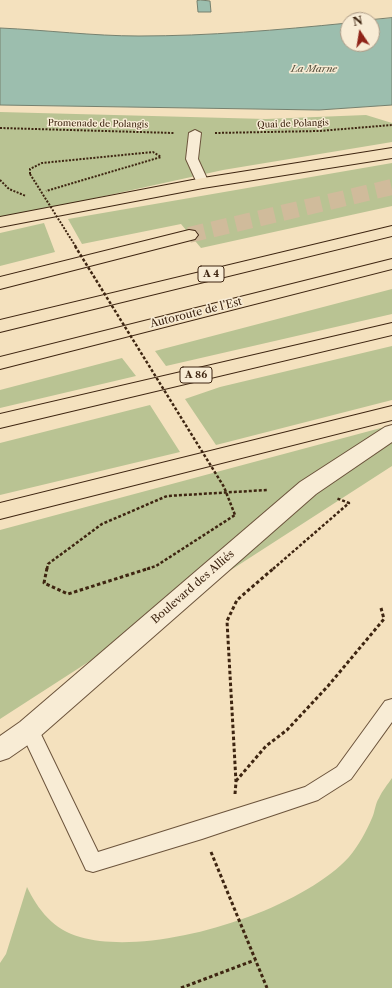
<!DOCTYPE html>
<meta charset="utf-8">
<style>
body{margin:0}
#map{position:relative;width:392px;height:988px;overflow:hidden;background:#f4e1be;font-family:"Libre Caslon Text",serif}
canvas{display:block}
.north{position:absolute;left:340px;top:12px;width:40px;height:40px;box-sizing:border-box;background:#f8ecd5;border:1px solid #ae9c87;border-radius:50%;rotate:348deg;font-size:11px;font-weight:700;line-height:16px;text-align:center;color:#3e2511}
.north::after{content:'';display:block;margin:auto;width:14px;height:18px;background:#8f2418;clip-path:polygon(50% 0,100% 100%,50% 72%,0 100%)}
</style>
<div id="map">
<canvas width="392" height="988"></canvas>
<div class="north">N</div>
</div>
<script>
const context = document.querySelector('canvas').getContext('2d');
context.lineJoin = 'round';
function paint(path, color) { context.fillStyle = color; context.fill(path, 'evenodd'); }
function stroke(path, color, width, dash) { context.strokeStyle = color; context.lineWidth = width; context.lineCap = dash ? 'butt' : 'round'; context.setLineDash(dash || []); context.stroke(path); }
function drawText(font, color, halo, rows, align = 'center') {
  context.font = font + ' "Libre Caslon Text",serif'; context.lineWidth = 3; context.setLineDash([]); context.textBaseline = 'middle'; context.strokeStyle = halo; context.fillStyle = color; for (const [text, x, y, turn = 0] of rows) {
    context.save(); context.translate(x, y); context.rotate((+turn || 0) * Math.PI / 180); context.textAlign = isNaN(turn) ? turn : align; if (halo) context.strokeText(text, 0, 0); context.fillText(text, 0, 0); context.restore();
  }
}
paint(new Path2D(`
 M0 112 266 119 366 115 392 123V142L223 170 0 219Z
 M392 163V206L201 248 181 224 82 244 68 219Z
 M44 223 55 252 0 266V233Z
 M392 289V314L166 366 155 351Z
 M392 346V400L216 445 185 399 220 387Z
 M122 358 136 376 0 408V390Z
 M150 405 180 452 0 495V443Z
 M392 425V466L0 719V530Z
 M392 778V988H0V963L6 954 27 887C38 910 54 930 80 937 152 958 299 912 349 857 359 845 366 832 372 818 375 812 375 804 379 798 382 791 388 784 392 778Z`), '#b9c393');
const water = new Path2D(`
 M201 0 210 1 211 12H198L197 1Z
 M392 18V105L319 110 0 105V28C46 30 93 36 139 36 209 36 278 30 348 23V44H372V20Z`);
paint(water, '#9cbeae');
stroke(water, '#76816f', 1);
stroke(new Path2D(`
 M189 235 392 187`), '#d0bb9b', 16, [16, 8]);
const service = new Path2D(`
 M195 130 201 133 198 159 209 183 203 187 197 183 186 159 189 133Z
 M392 699V722L351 779 318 800 202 839 93 872 86 870 20 730 22 724 29 722 36 724 98 852 305 787 337 767 385 701Z`);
const minor = new Path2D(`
 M392 425V442L316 494 38 738 9 758 0 761V736L20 722 300 482 385 427Z`);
const motorway = new Path2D(`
 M392 148V158L203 188 0 227V217L203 178Z
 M392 226V236L0 332V320Z
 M189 230 195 231 198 235 195 239 0 289V277Z
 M392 259V269L0 369V357Z
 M392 323V335L0 428V414Z
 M392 406V420L0 519V503Z`);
stroke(service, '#6c543c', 2);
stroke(minor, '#6c543c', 2);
stroke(motorway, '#3e2511', 2);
stroke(new Path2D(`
 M0 128 174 133
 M215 133 319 131 392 125
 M30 174V169L42 163 153 152 161 157 46 191
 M0 180 9 189 26 196`), '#3e2511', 2, [2, 1.5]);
stroke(new Path2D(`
 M47 569 48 564 102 524 167 496 267 490
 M147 569 156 566 235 515
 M273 569 349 503 336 498`), '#3e2511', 2.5, [3, 2]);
stroke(new Path2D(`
 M47 568 44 583 68 594 150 568
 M236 781 266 746 287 730 328 686 384 619 381 608
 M235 794 236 782 227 621 237 600 274 568
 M211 852 267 988
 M181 988 255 960`), '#3e2511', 3, [3.5, 2.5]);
paint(service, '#f8ecd5');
paint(minor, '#f8ecd5');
paint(motorway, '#f4e1be');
stroke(new Path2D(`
 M30 174 76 247`), '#3e2511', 2, [2, 1.5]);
stroke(new Path2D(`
 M75 246 224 487 235 515`), '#3e2511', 2.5, [3, 2]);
drawText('9px', '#3e2511', '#f8ecd5', [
 ["Promenade de Polangis",98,124,1],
 ["Quai de Polangis",293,124,-2]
]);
drawText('italic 10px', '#5a5340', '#f8ecd5', [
 ["La Marne",314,69]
]);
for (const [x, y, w] of [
 [211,274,26],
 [196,375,32]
]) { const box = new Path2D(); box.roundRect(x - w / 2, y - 8, w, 16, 3); context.fillStyle = '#f8ecd5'; context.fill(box); stroke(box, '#3e2511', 1); }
drawText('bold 10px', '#3e2511', null, [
 ["A 4",211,274],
 ["A 86",196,375]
]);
drawText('11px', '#3e2511', '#f8ecd5', [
 ["Autoroute de l’Est",196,313,-14],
 ["Boulevard des Alliés",193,587,-41]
]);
</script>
